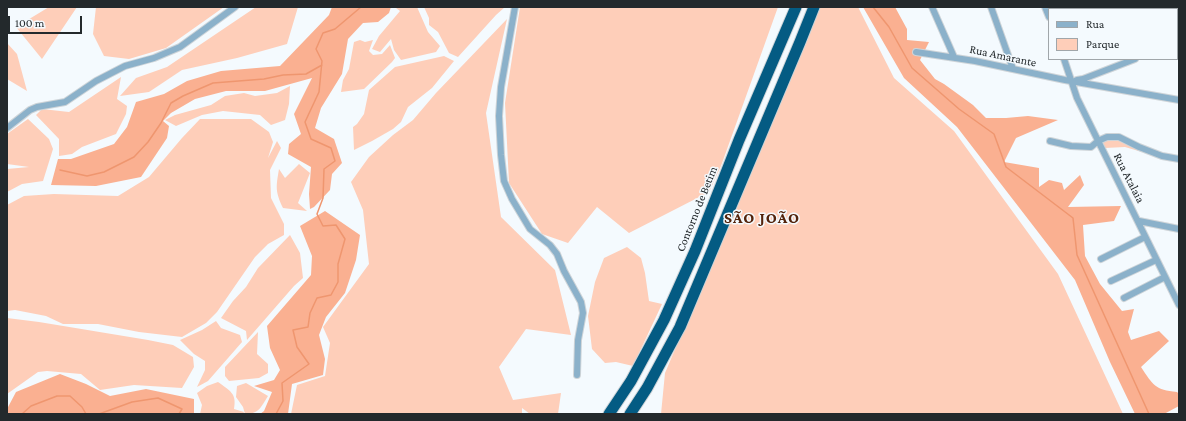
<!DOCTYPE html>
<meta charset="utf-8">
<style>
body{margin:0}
#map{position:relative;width:1186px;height:421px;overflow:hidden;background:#f4fafe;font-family:"Crimson Pro",serif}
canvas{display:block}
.frame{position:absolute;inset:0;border:8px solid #23292c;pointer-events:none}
.legend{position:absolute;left:1048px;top:8px;width:130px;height:52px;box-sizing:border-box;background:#f4fafe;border:1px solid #a0a6aa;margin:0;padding:5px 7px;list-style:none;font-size:12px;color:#23292c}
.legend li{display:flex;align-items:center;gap:8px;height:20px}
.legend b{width:20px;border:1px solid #a0a6aa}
.scale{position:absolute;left:8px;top:16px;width:74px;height:18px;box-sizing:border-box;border:2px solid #23292c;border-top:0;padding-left:5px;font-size:12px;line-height:14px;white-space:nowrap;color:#23292c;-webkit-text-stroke:3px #f4fafe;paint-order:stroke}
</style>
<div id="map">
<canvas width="1186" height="421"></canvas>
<div class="frame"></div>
<ul class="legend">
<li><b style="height:5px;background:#8bb1ca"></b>Rua</li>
<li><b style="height:11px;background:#feceb9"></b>Parque</li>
</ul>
<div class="scale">100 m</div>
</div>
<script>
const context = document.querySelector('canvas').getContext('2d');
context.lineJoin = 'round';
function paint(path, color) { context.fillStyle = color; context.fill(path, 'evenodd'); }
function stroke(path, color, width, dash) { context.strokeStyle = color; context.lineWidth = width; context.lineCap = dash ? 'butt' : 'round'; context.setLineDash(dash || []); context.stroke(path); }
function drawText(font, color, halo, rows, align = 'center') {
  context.font = font + ' "Crimson Pro",serif'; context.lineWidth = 3; context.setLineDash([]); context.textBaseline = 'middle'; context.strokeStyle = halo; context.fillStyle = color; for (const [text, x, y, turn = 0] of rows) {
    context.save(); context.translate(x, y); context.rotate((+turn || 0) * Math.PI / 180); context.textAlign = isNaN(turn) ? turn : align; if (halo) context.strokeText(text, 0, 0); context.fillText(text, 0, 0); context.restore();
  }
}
paint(new Path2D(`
 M49 7H77L42 59 16 27Z
 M96 7H224L166 48 129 59 104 56 93 34Z
 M256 7H298L287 44 237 58 182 70 149 92 120 96 136 78 167 67Z
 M397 7H417L428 32 440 46 436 52 401 60 394 50 391 39 380 52 372 49 379 36 400 11 396 8Z
 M424 7H505L496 15 458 57 449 53 438 32 429 25V18Z
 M520 7H778L721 166 709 192 629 233 597 207 568 243 542 234 509 183 505 103Z
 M820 7H858L894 78 954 131 1058 274 1123 414H661L665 373Z
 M507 19 486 113 501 217 555 270 571 335 526 329 499 367 513 400 561 393 558 414H530L522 408V414H291L297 385 325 376 330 343 323 327 369 264 363 210 351 182 369 157 393 135 413 120 436 93Z
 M360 40 365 42 373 40 369 51 373 55 382 54 390 45 395 58 392 62 364 89 341 92 343 80 349 69 354 42Z
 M7 43 17 54 27 91 7 79Z
 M444 56 454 61 432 88 408 107 401 122 393 129 372 141 354 150 353 127 357 124 364 114 369 90 395 67Z
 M121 77 117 99 127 106 126 114 116 134 82 147 72 154 59 156V139L36 115 42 109 69 112Z
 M290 86 289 104 285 120 271 125 260 115 223 111 202 115 176 126 165 120 175 115 211 105 225 96 244 93 255 96 277 93Z
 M28 119 49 139 53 149 43 181 22 184 7 192V169L29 167 7 164V134Z
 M200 119H251L269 132 273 142 268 158 277 141 281 148 270 170 271 198 284 224V235L268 244 255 257 217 312 206 323 182 337 139 332 98 324H63L46 316 15 310 7 311V205L24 196 54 194 118 196 149 177 182 138Z
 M1111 139 1118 140 1141 150 1142 152 1125 147 1105 148 1102 142Z
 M299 164 310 173 298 203 307 211 283 208C275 191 276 187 279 169L285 178Z
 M290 235 300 253 303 278 294 286 247 340 246 331 221 318 233 301 246 287 258 268Z
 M627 247 641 258 645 273 649 301 662 304 633 366 616 362 605 363 592 349 588 316 595 282 604 258Z
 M7 318 39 322 148 340 173 345 193 357 194 367 182 388 134 385 100 390 81 374 47 371 38 372 7 394Z
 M216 321 221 328 240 335 242 342 208 381 197 387 205 370V361L194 354 180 340 202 330Z
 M258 332 257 354 268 364V373L259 378 229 381 225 376V367Z
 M218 382C230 391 237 393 234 409L244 412 243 414H200L202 405 197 393 207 386Z
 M246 383 268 396C261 407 259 414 245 414L243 407 236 397 237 386Z`), '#feceb9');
paint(new Path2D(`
 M332 7H391L389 13 378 22 363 23 348 39 342 74 321 108 315 128 334 139 342 163 332 174 330 190 314 207 310 209 309 194 311 167 288 154 289 144 301 134 294 114 312 78 265 91H226L195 99 171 113 163 121 169 126 167 138 141 177 96 186 51 185 58 159H71L114 144 127 127 136 102 164 94 187 81 221 71 280 66 329 15Z
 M863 7H895L907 29V40L929 42 920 60 935 79 944 84 973 105 986 118H1006L1028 116 1058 120 1016 138 1004 162 1039 168V187L1049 180 1062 183 1064 190 1080 175 1084 185 1068 207 1121 206 1114 221 1083 225 1085 256 1100 284 1122 311 1134 309 1128 332 1131 340 1159 331 1169 341 1141 367C1153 385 1155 390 1177 392L1179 394V406L1164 414H1135L1110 362 1075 280 957 127 904 78Z
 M325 211 360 235 356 260 345 293 326 317 319 335 325 359 323 375 292 384 288 414H260L264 411 272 392 254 386 274 380 280 370 270 348 267 326 311 275 312 256 300 226Z
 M60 374 86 384 110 396 146 389 194 399V414H7V409L16 392Z`), '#fab091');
stroke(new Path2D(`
 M873 7 889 27 912 68 959 109 994 134 1006 167 1073 218 1077 255 1149 414
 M60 170 87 176 104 172 134 157 148 142 161 123 171 103 183 96 213 83 264 79 283 75 306 74 322 65
 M22 414 31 406 57 396H70L82 407 86 414
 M99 414 132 402 158 398 182 409 179 414
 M276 414 283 401 282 383 309 364 297 347 293 330 308 327 310 313 317 298 331 295 338 282V264L345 239 336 225 323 226 317 214 323 198 324 169 335 161 331 148 311 139 305 122 319 92 322 61 316 49 323 33 335 29 361 7`), '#ef966f', 1.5);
const minor = new Path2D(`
 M515 7 501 87 499 116 501 155 504 181 512 199 530 229 550 245 557 254 564 271 581 302 583 313 578 340 577 375
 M932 7 954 57
 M991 7 1013 69
 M1045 7 1049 17
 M1110 9 1115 7
 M1177 43 1179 42
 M916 52 975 61 1065 80 1179 100
 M1064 59 1077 98 1179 305
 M1077 80 1083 79 1135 59
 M7 128 30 110 37 107 65 102 96 81 125 66 154 58 180 47 235 7
 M1050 141 1071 146 1091 147 1098 141 1107 137H1119L1139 147 1162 156 1179 159
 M1139 221 1179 229
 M1101 259 1145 237
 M1111 281 1156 260
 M1124 298 1165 277`);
const motorway = new Path2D(`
 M609 414 631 381 664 320 695 251 739 140 796 7
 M630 414 647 388 680 327 800 42 814 7`);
stroke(minor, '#ced4d8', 8);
stroke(motorway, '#ced4d8', 13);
stroke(minor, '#8bb1ca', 6);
stroke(motorway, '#045b83', 11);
drawText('12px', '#23292c', '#f4fafe', [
 ["Rua Amarante",1003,56,12],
 ["Rua Atalaia",1129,178,63],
 ["Contorno de Betim",697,209,-68]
]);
context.letterSpacing = '1px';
drawText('bold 16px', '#53230b', '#f4fafe', [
 ["SÃO JOÃO",762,218]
]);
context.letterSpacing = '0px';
</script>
